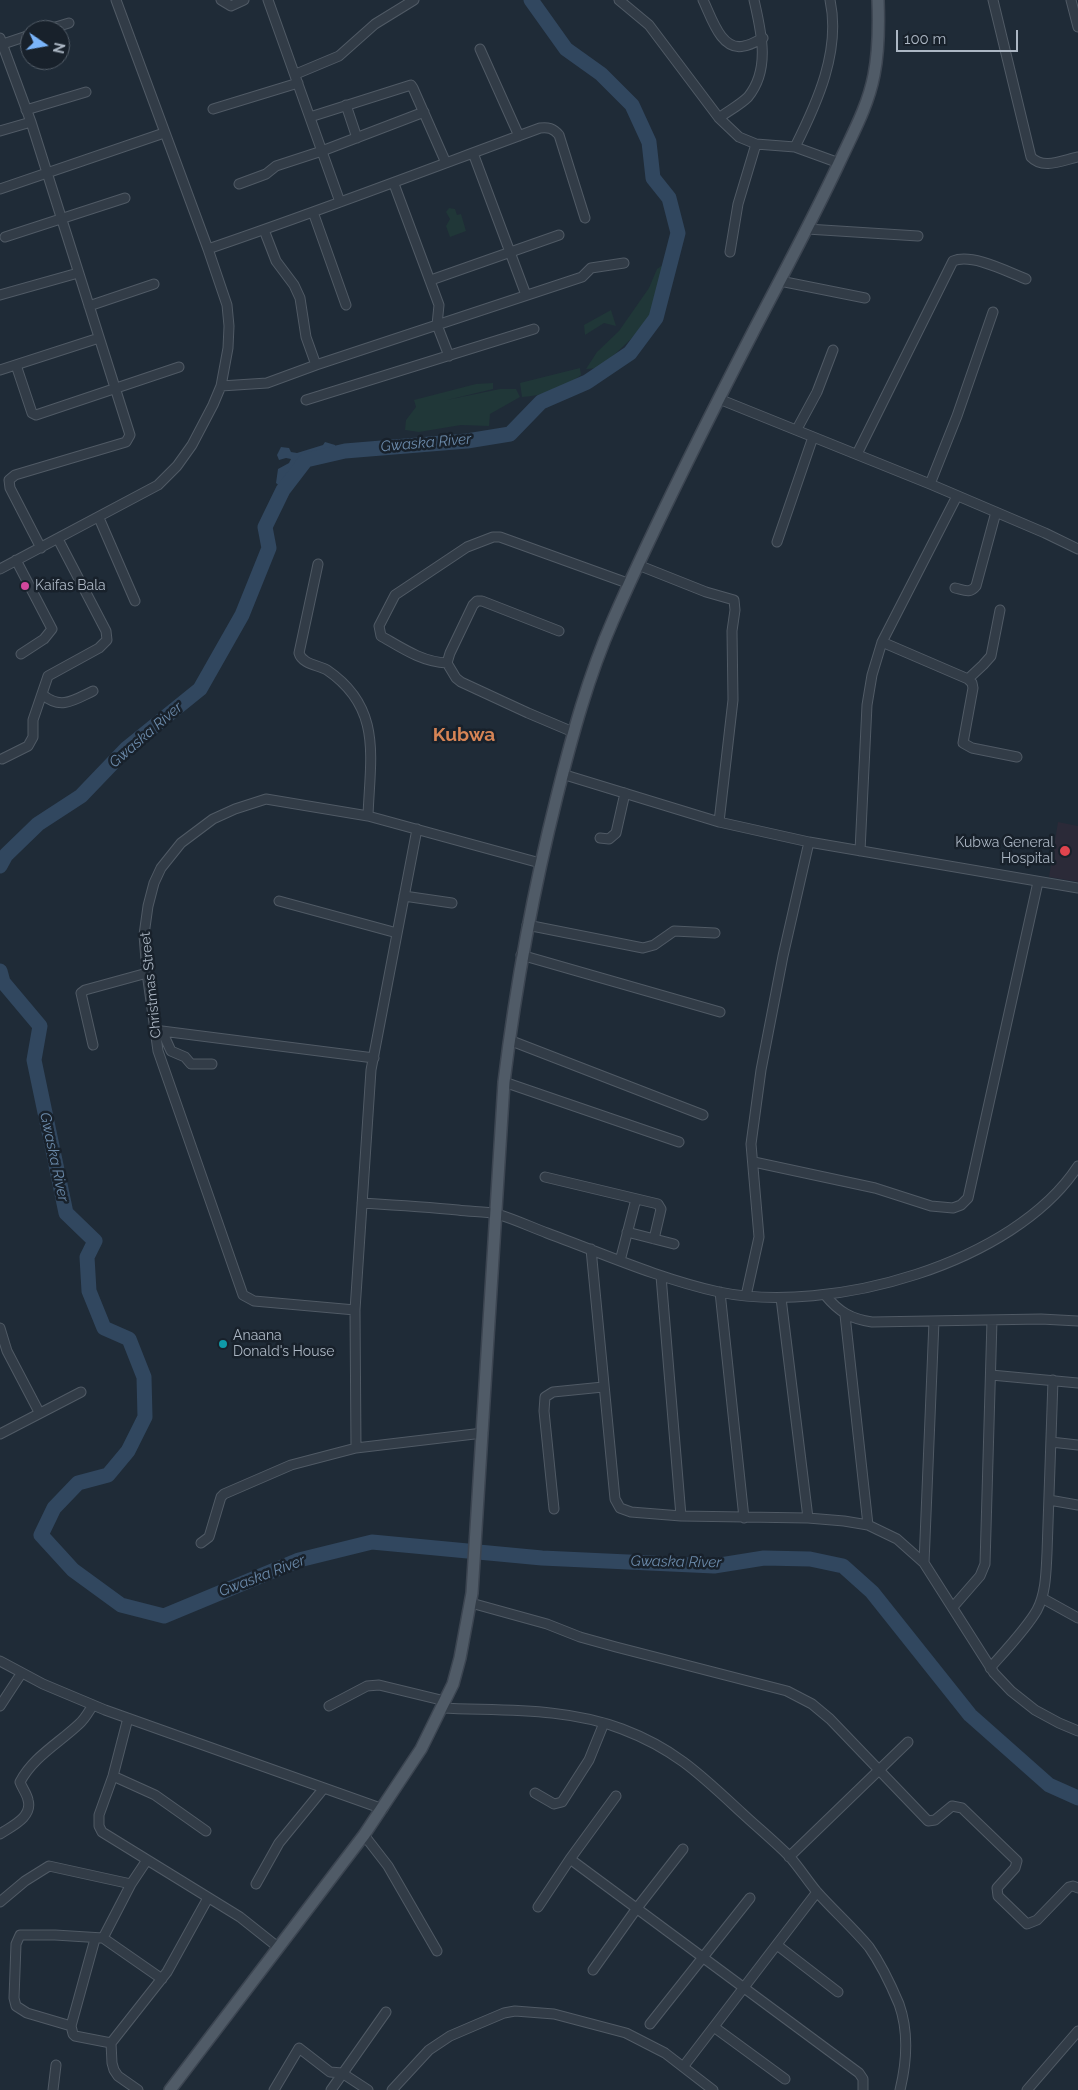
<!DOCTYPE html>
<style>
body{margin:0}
#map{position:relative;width:1078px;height:2090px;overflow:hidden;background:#1f2b37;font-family:Raleway,sans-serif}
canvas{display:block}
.north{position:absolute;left:20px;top:20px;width:50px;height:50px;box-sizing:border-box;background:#18212b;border:1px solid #535d68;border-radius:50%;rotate:102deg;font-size:14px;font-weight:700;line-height:20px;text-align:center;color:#acb7c4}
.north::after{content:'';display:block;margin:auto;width:18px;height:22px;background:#7ab5fb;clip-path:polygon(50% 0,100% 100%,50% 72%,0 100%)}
.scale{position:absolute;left:896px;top:30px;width:122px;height:22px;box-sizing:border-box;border:2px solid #acb7c4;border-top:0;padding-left:6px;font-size:15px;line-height:18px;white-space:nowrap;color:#acb7c4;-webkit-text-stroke:4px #18212b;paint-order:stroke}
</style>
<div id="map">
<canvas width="1078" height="2090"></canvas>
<div class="north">N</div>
<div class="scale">100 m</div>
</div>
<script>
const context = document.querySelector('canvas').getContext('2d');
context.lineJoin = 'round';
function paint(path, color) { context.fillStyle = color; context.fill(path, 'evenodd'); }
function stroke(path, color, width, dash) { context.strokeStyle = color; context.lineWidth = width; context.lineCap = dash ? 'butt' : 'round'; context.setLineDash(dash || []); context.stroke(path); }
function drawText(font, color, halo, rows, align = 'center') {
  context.font = font + ' Raleway,sans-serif'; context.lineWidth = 5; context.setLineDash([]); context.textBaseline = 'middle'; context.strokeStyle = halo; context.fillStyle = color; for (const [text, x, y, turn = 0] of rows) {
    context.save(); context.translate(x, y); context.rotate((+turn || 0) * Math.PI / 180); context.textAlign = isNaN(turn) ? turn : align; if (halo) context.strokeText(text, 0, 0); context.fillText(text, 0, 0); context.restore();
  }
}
paint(new Path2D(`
 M1058 822 1078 826V882L1049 877Z`), '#2b2a38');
paint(new Path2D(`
 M449 208 455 209 457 215 461 214 466 231 450 237 446 226 450 219 446 212Z
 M669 261 654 312 631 339 600 368 586 369 597 352 619 331 649 288 657 269Z
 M611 310 616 326 604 323 585 335 584 325Z
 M580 368 581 375C564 388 543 396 522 397L520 383Z
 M493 383V389L447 400 500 389H516L520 397 490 414 489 426 461 425 419 432 405 430 406 420 416 407 414 400 476 384Z`), '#203738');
paint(new Path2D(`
 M325 442 335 445 337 450 304 458 282 488 276 483 278 469 289 463 291 459 286 458 279 460 277 455 281 447 289 448 291 452 297 453 323 445Z`), '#31475f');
stroke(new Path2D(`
 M0 866 6 855 38 824 81 796 127 748 200 689 242 615 269 548 265 527 283 490 306 460 345 451 467 441 510 434 541 402 587 382 630 353 656 318 678 233 669 198 653 178 649 142 632 105 601 74 566 49 531 0
 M0 971 3 982 40 1026 34 1060 66 1213 95 1241 87 1257 89 1291 104 1328 129 1339 144 1377 145 1417 128 1451 108 1475 78 1483 54 1508 41 1535 73 1570 121 1605 164 1616 299 1560 372 1542 542 1558 714 1566 764 1558 810 1559 843 1566 872 1592 970 1715 1049 1785 1078 1798`), '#31475f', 15);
const minor = new Path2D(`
 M221 0 231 6 244 0
 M268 0 340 202
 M619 0 649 25 719 118 739 137 756 144 795 147 839 163
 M703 0C711 16 721 52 744 46 751 45 757 41 763 38
 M993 0 1031 157C1043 170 1063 160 1078 157
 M1071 0 1078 27
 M46 30 69 23
 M0 38 31 122 130 435 126 442 15 475 9 480 10 488 41 548
 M0 45 30 35
 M480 49 519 136
 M296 74 339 56 375 24 414 0
 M346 105 357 138
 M213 109 298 83
 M26 110 86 92
 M310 117 411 85 413 88 446 163
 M719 118C728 111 740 105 748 97 771 69 761 31 754 0
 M0 131 31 122
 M795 147C817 103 841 51 830 0
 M473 153 526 295
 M239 184 266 174 276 166 322 151 424 112
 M394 184 439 305 437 325 449 356
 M0 189 164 133
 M313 212 346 305
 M807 229 918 236
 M264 230 276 261 294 285 300 298 306 337 316 365
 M5 237 125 198
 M208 249C320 211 429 169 540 128 548 127 553 128 559 135L585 218
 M730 252 738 204 756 144
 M431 280 559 235
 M780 281 865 298
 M0 295 78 273
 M89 306 154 284
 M16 365 32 413 36 415 179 367
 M0 370 99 338
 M221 386 267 383 316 365 582 277 591 268 624 263
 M719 399 930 484 1045 533 1078 549
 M306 400 534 329
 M797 429 817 392 833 350
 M857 454 953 261C972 253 1008 272 1026 279
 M930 484 957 416 993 312
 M99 518 135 601
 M777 542 813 437
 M16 560 52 629 44 639 21 654
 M318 564 299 653C302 664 318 665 327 670 383 708 370 758 368 816
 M638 565 706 592 734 600 735 610 732 631 733 700 719 822
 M0 569 158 485 177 466 192 445 213 405 221 386 228 348 229 326 227 305 208 249 116 0
 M955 588C964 590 970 594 976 586L996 512
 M559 631 482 601H477L473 605 450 653 447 663 456 678 461 682 528 713 573 732
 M882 642 968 679 972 683 973 688 963 743 972 748 1017 757
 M447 663C422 662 402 648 381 636L379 626 395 595 467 547 493 537H500L630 584
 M968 679 983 665 991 656 1000 610
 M43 695C61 710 74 700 93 691
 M2 759 28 746 33 737V720L48 676 99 648 107 640 106 631 58 539
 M562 774 719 822 809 842 1078 888
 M600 838 609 839 616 833 625 793
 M860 851 867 705 872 675 882 642 957 496
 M404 896 452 903
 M279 901 397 933
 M527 925 643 948 654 945 674 931 715 933
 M521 955 720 1012
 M154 1030 374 1058
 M162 1031 171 1051 185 1057 191 1064H212
 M509 1040 703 1115
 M93 1045 81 993 85 990 147 973
 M504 1082 679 1142
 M754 1162 875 1188 931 1206 953 1208 961 1205 968 1198 1038 882
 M545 1177 658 1204 661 1209 654 1239
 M362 1203C394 1205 426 1207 458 1210 471 1212 485 1211 497 1214 514 1219 531 1227 547 1233 604 1254 660 1279 719 1292 830 1315 1014 1264 1078 1166
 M627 1232 674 1244
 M591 1249 615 1499 620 1508 631 1512 681 1516 808 1518 844 1521 868 1525 897 1539 924 1563 994 1673 1011 1691 1035 1710 1059 1723 1078 1731
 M620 1261 636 1199
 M661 1276 681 1516
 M720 1292 744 1518
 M825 1295C839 1312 851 1319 872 1322L1041 1319 1078 1321
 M746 1296 759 1237 751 1144 761 1070 783 956 809 842
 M781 1298 808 1518
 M355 1310 254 1301 243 1295 158 1051 147 973 144 935 148 906 154 883 161 868 181 843 213 819 235 809 266 799 368 816 540 863
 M845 1315 868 1525
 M0 1328 7 1351 39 1412
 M991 1375 1078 1383
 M0 1434 81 1392
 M1051 1442 1078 1445
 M356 1448 355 1310 371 1070 417 829
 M1049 1500 1078 1505
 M554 1509 544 1411 545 1397 553 1392 603 1387
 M201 1543 209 1537 221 1497 224 1494 291 1465 356 1448 483 1433
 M924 1563 934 1321
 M1042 1598 1078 1618
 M471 1603 547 1624 580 1637 616 1647 787 1691 812 1704 830 1719 928 1821 935 1820 952 1806 962 1808 1015 1859 1017 1861 1015 1868 997 1888 998 1896 1027 1924 1037 1920 1069 1887 1073 1886 1078 1888
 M953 1607 980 1576 985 1564 992 1320
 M0 1661 43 1684 105 1710 383 1809
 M990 1668C1004 1652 1027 1628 1037 1610 1046 1593 1046 1572 1047 1553L1053 1380
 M0 1706 21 1674
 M329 1706 367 1686 379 1685 445 1701
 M442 1708C501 1711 565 1707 622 1729 675 1749 701 1775 742 1813 757 1827 774 1841 789 1856 799 1867 807 1880 817 1892 834 1911 853 1928 869 1947 881 1964 891 1985 899 2004 909 2032 907 2061 900 2090
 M128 1718 113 1776 99 1815V1826L102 1832 240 1917 279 1948
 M113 1776 155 1795 206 1831
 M535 1793 554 1804 562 1802 589 1760 604 1723
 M0 1834C12 1826 33 1817 28 1800 27 1794 22 1788 20 1782 33 1757 59 1743 79 1724 85 1719 89 1711 93 1705
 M364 1835 388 1866 437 1951
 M789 1857 908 1742
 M570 1859 859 2073 863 2079V2090
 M256 1884 279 1843 324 1788
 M0 1902 25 1881 49 1866 131 1884
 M538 1907 570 1859 616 1796
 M103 1938 131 1884 147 1860
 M95 1939 71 2026 73 2034 75 2036 111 2043
 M777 1945 838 1992
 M593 1970 637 1908 683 1849
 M650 2024 750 1898
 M71 2026 27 2013 16 2006 14 1998 16 1944 20 1935H55L103 1938 162 1979
 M714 2027 785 2079
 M683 2067 817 1892
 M53 2090 56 2065
 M138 2090 118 2076 114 2070 112 2063 111 2043 167 1972 208 1898
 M274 2090 299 2048 330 2072 342 2073 368 2090
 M331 2090 386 2012
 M392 2090 429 2050 450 2036 478 2024 504 2013 515 2011 554 2014 626 2033 665 2053 713 2090
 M1027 2090 1078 2031`);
const major = new Path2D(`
 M170 2090 364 1835 421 1749 453 1684 460 1658 472 1593 504 1082C516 984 533 891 557 796 572 736 588 677 613 620 656 522 704 427 753 332 782 276 813 219 840 161 853 133 868 106 874 75 879 50 879 26 878 0`);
stroke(minor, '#505a65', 11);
stroke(major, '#3c4551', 14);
stroke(minor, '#323c47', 9);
stroke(major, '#505b67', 11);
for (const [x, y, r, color] of [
 [25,586,5,"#d1479c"],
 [1065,851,6,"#e0444e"],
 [223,1344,5,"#0f9aa8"]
]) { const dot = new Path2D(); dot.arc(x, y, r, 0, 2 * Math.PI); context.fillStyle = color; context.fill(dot); stroke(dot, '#18212b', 2); }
drawText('14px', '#acb7c4', '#18212b', [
 ["Kaifas Bala",35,586],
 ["Kubwa General",1054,843,"right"],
 ["Hospital",1054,859,"right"],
 ["Anaana",233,1336],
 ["Donald's House",233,1352]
], 'left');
drawText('14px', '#acb7c4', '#18212b', [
 ["Christmas Street",151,985,-96]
]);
drawText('italic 15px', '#6b8aaa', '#18212b', [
 ["Gwaska River",426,443,-5],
 ["Gwaska River",146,735,-41],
 ["Gwaska River",54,1157,78],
 ["Gwaska River",676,1562,1],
 ["Gwaska River",262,1576,-21]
]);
drawText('bold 19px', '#d68455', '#18212b', [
 ["Kubwa",464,735]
]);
</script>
